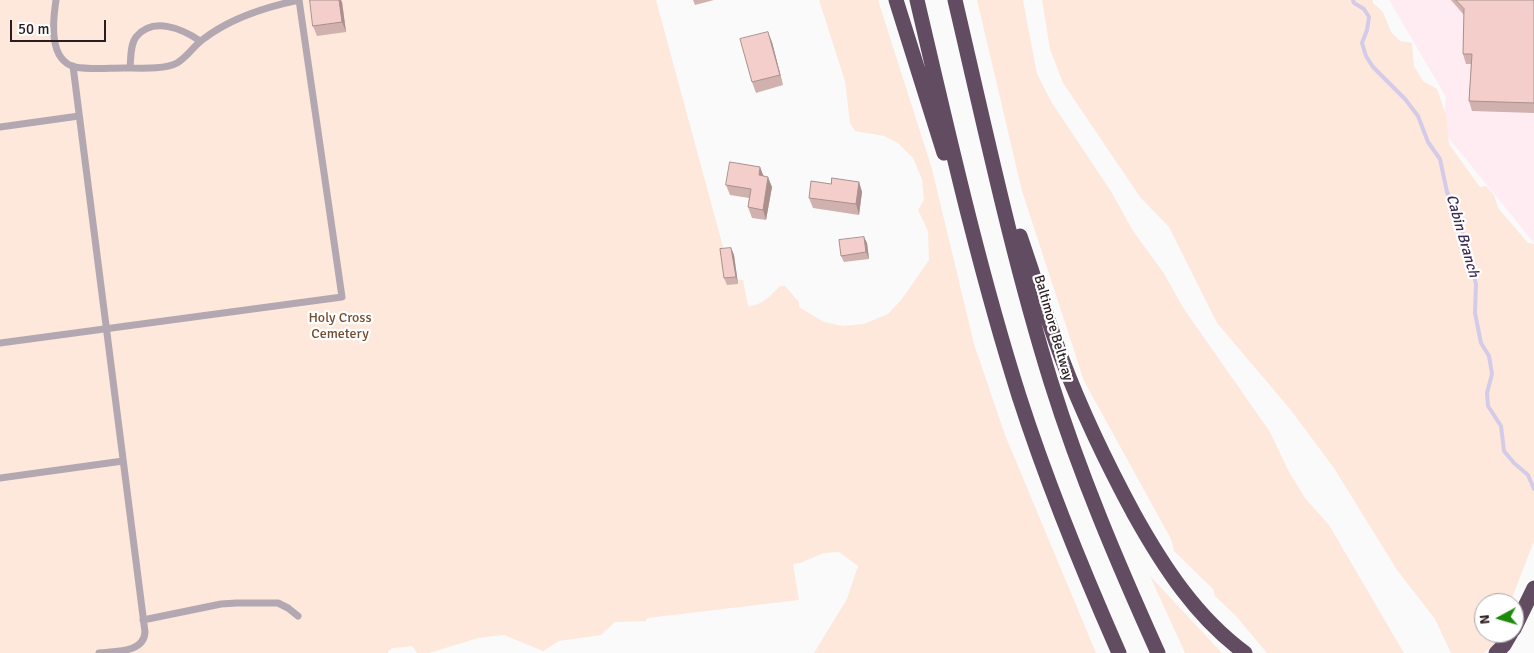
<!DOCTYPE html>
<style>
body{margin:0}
#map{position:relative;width:1534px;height:653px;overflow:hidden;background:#fafafa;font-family:Signika,sans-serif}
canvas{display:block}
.north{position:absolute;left:1474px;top:593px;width:50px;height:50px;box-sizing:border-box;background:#fff;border:1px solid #aaa5a6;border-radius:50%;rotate:264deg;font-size:14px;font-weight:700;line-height:20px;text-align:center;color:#2a1d21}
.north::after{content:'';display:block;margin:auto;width:18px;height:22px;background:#1c8a0a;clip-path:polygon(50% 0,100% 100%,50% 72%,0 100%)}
.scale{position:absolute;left:10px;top:20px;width:96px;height:22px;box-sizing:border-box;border:2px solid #2a1d21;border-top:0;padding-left:6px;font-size:15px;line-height:18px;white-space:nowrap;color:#2a1d21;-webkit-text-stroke:4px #fff;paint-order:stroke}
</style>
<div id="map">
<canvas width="1534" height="653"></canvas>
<div class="north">N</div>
<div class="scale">50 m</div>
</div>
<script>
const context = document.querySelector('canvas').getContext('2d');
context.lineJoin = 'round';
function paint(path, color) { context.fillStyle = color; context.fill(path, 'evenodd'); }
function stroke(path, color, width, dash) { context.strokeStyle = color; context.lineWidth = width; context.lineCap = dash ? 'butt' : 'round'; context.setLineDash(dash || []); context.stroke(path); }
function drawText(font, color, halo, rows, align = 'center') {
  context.font = font + ' Signika,sans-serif'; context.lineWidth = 4.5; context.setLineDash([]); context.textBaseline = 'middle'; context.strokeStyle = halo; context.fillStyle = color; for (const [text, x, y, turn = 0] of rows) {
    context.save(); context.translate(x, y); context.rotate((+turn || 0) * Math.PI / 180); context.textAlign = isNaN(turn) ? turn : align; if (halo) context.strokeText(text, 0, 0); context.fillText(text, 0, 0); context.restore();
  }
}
paint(new Path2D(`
 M1389 0H1534V243L1443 131 1446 97Z`), '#feecf2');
paint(new Path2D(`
 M0 0H656L732 280H743L748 306C762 306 770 296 780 286H785L799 302V307L824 322 843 326 864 324 888 314 902 299 929 260 928 231 918 210 924 200 922 179 913 158 898 143 884 136 855 131 850 123 845 81 819 0H878L932 169 974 344 1005 435 1096 653H814L847 599 858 566 839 552 824 553 800 563 793 564 799 600 647 618 646 621 615 622 601 635 559 641 543 651 504 635 478 638 429 653H417L412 646 393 648 388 651V653H0Z
 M977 0H1023L1037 74 1052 103 1112 193 1133 231 1163 272 1184 309 1270 432 1288 470 1305 498 1329 525 1404 653H1267L1236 616 1215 596 1213 589 1174 551 1171 539 1084 381 1022 191Z
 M1042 0H1373V3L1383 12 1391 32 1400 41 1412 43 1414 66 1423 81 1437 89 1446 115 1449 144 1480 187 1486 186 1494 195 1498 208 1528 243 1534 244V541L1510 603H1484V633H1498L1497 643 1483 653H1451L1435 619 1397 570 1334 468 1290 409 1217 323 1169 227 1140 197 1063 83 1050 49Z
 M1150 576 1222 653H1185Z`), '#fde8db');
stroke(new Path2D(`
 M1353 0 1354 3 1364 9 1369 17 1367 30 1362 43 1366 56 1373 67 1405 99 1418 116 1428 142 1440 159 1447 192 1457 212 1476 284 1475 313 1481 343 1489 356 1492 374 1487 393 1488 406 1501 426 1504 451 1514 463 1528 475 1534 489`), '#d4cbe9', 4);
stroke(new Path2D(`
 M56 0C53 20 48 60 75 67 91 70 108 68 124 68 139 68 164 70 177 63 187 57 193 47 202 40 230 18 265 7 299 0
 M73 66 145 632C144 653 115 651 99 653
 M130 68C131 58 130 45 136 37 153 16 183 29 200 41
 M0 127 79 116
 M0 343 342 297 299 0
 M0 478 123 461
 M143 620 221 604 237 603H278L288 608 298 616`), '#b3a8b2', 7);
stroke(new Path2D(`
 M896 0 944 153
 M917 0C948 132 978 266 1019 396 1047 483 1082 569 1119 653
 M955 0C985 128 1012 256 1051 382 1080 475 1118 564 1158 653
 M1020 236C1034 277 1047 318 1062 359 1082 412 1107 464 1134 514 1163 566 1196 617 1245 653
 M1514 629 1534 588
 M1496 653 1504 645 1511 633`), '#624c61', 15);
paint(new Path2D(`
 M693 0H714L695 5Z
 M1451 0H1534V113L1472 111 1469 101 1471 64H1466L1463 54 1464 15Z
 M342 2 346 32 317 36 313 26Z
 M772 42 783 85 756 93 752 82Z
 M763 176 772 187 766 220 752 218 748 207 749 198 730 195 726 185Z
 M859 182 862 192 859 215 813 208 809 198 831 184Z
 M864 237 867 243 869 259 844 262 841 256Z
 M731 248 734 255 738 284 727 285 724 278Z`), '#d1b1ae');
paint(new Path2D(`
 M339 0H341L342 2 346 32 342 22Z
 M768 32 772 42 783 85 780 75Z
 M760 167 764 177 759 175Z
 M768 177 772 187 766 220 763 210Z
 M859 182 862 192 859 215 856 204Z
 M864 237 867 243 869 259 866 252Z
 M731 248 734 255 738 284 736 277Z`), '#aa908d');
const building = new Path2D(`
 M310 0H339L342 22 313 26Z
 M1456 0H1534V103L1469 101 1472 54H1463L1464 9Z
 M768 32 780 75 752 82 740 39Z
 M730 162 760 167 759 175 768 177 763 210 748 207 751 189 726 185Z
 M832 178 859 182 856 204 809 198 811 181 831 184Z
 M864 237 866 252 841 256 839 240Z
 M731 248 736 277 724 278 720 249Z`);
paint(building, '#f3ceca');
stroke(building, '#aa908d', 1);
drawText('14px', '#764c2e', '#fff', [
 ["Holy Cross",340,318],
 ["Cemetery",340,334]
]);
drawText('14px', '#2a1d21', '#fff', [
 ["Baltimore Beltway",1053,328,74]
]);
drawText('italic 15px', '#3b2c55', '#fff', [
 ["Cabin Branch",1462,236,74]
]);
</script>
